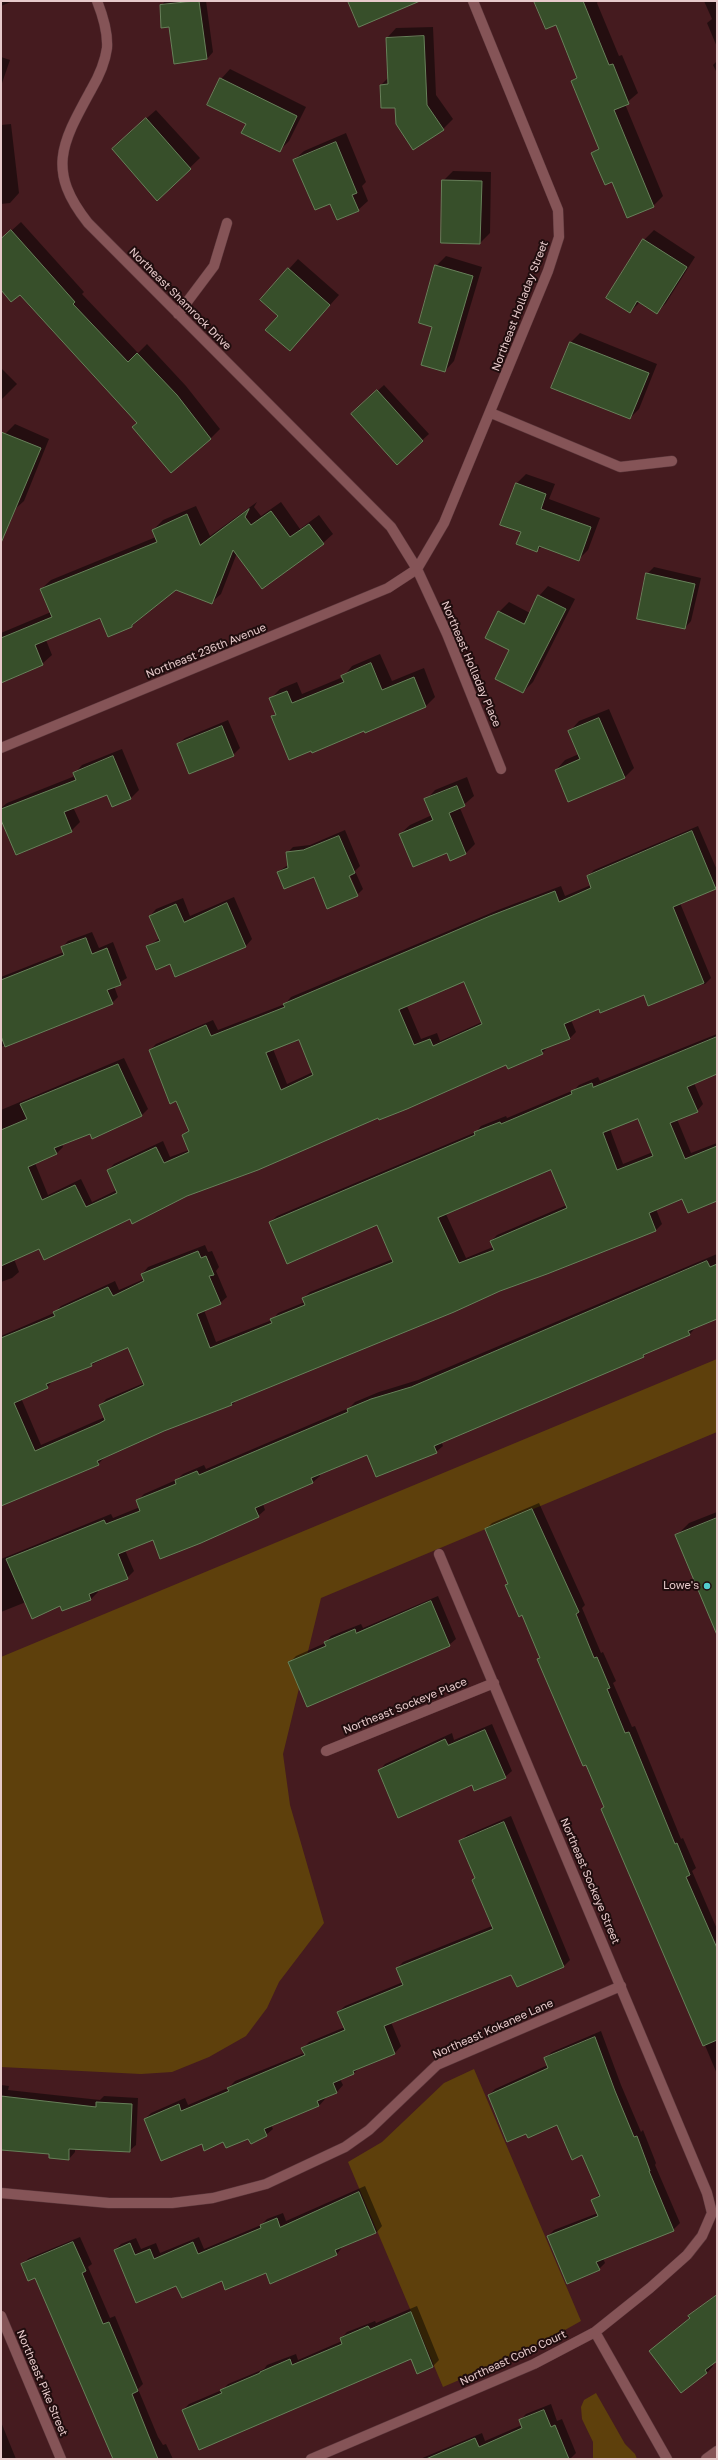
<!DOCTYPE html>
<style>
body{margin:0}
#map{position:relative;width:718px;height:2460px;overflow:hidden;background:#451b1f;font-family:"Golos Text",sans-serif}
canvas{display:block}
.frame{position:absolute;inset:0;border:2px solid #e7cacb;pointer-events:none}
</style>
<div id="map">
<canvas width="718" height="2460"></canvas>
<div class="frame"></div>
</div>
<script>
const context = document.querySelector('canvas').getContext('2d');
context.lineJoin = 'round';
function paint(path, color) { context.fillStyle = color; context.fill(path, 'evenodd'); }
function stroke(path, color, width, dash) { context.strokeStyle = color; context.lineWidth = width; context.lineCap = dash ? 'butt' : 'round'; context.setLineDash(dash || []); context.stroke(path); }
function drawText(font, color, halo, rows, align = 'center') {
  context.font = font + ' "Golos Text",sans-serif'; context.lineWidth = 4; context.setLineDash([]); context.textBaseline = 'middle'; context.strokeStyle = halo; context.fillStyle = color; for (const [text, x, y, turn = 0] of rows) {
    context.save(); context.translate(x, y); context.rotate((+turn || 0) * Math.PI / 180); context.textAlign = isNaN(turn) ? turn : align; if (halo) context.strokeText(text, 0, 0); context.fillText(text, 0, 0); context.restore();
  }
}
paint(new Path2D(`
 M717 1359V1432L321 1598 283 1754 290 1805 324 1923 279 1982 267 2008 246 2036 209 2057 172 2072 141 2074 1 2067V1657Z
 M474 2069 581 2321 531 2349 443 2387 348 2162 382 2142 444 2083Z
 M596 2393 625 2444 635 2454 637 2459H593V2442L582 2419 581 2407 584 2400Z`), '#5e400c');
paint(new Path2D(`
 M1 1H13L1 6Z
 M165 1H206L213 52 207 59 175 63 170 26 161 6Z
 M535 1H598L597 3 619 56 622 55 638 93 625 104 663 196 653 206 612 181 593 153 599 147 572 81 577 76 556 24Z
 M704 1H717V47L707 23 712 19Z
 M433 27 436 95 453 119 443 129 396 107 381 85 389 77 387 38 396 28Z
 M1 57 10 60 1 86Z
 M717 61V73L713 65Z
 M230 69 306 107 289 141 279 151 247 123 221 79Z
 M156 110 200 158 157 199 123 139Z
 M11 124 19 193 10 203 1 204V125Z
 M346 133 366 182 362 186 368 201 358 210 331 203 294 160 304 151Z
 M453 171 491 172 490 233 480 243 443 181Z
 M21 222 84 292 82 294 138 353 147 344 186 386 220 429 210 439 138 423 20 294 1 288V240Z
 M654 230 695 257 666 303 657 312 640 302 630 312 644 240Z
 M446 256 482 267 454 361 445 371 433 326 436 266Z
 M298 259 339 295 290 350 279 315 261 300Z
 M580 333 657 364 639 409 630 418 553 387 571 342Z
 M1 368 17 384 1 400Z
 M384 385 429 434 397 463 359 408Z
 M15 424 49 439 24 501 14 510 1 505V444L5 434Z
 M526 474 555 484 549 499 600 518 588 550 578 560 542 546 537 551 522 532 501 524 517 483Z
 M257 502 254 507 261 516 281 502 300 529 319 515 333 534 323 543 262 588 237 553 221 594 211 603 175 589 132 626 100 617 46 640 52 655 42 664 1 682V633L51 612 41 589 51 580 156 537 153 530 163 520 196 506 210 536Z
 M654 567 701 578 691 621 685 628 647 574Z
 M548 586 575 599 533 682 523 692 499 612 509 602 530 613 539 596Z
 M380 654 392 681 424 668 435 697 426 706 365 729 272 717 276 713 270 699 280 689 297 682 302 694 343 677 352 666Z
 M609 709 634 768 624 778 556 770 565 760 579 754 570 731 579 721Z
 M228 720 240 748 233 755 178 744 185 738Z
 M122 749 139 790 131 798 107 794 73 807 80 822 71 831 1 817V808L7 803 75 776 74 774 82 765Z
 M467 777 474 796 460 808 475 844 466 853 448 852 400 834 410 825 432 815 426 800 435 790Z
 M698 826 717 870V887L680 903 711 978 705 984 644 993 599 1008 571 1020 576 1032 570 1038 549 1046 542 1053 506 1064 130 1218 40 1248 14 1259 19 1272 12 1278 1 1282V1110L124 1058 148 1109 142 1115 62 1144 63 1147 57 1153 35 1163 48 1195 81 1179 92 1202 117 1190 108 1170 114 1164 163 1141 170 1157 189 1150 183 1135 189 1129 150 1050 156 1044 213 1020 218 1030 285 1004 291 997 498 910 561 886 565 896 591 885 588 876 594 870ZM465 980 482 1022 440 1041 437 1033 421 1039 407 1006ZM299 1039 313 1072 287 1084 273 1049Z
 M345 830 360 866 355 871 363 889 357 895 314 875 278 872 288 865 287 853 293 847 310 845ZM348 871 358 894H356L346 872Z
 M234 897 252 939 246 946 176 975 171 963 147 947 160 938 150 916 156 909 183 898 190 916Z
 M92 932 99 948 113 942 127 978 114 986 118 997 112 1003 1 1047V977L64 952 62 947 68 941Z
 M717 1034V1073L694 1083 703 1104 697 1111 677 1119 691 1153 717 1143V1200L682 1198 656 1209 662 1224 656 1230 500 1290 236 1401 232 1405 164 1430 104 1458 98 1464 1 1504V1336L54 1313 61 1306 115 1281 119 1290 144 1279 142 1274 148 1267 205 1245 208 1252 212 1251 219 1267 216 1271 227 1297 220 1303 204 1310 216 1342 272 1320 278 1313 305 1302 303 1298 310 1292 393 1259 377 1223 270 1222 277 1216 476 1132 481 1126 506 1116 507 1118 574 1090 579 1085 598 1077 600 1081ZM638 1118 653 1152 623 1164 610 1129ZM551 1168 567 1205 497 1235 491 1241 493 1247 466 1258 446 1214ZM129 1346 144 1383 106 1399 100 1406 105 1417 41 1445 21 1398 47 1388 53 1380 91 1365Z
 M717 1254V1318L696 1327 690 1334 648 1352 644 1356 441 1441 443 1446 436 1452 367 1454 319 1474 320 1476 313 1482 263 1504 265 1510 258 1516 153 1539 125 1550 134 1571 127 1578 97 1590 98 1592 91 1599 63 1610 61 1605 26 1602 1 1612V1559L111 1514 113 1518 140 1507 137 1501 144 1494 176 1480 183 1474 204 1465 206 1469 349 1408 355 1402 379 1392 418 1380Z
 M539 1503 585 1605 582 1608 601 1653 603 1652 616 1681 613 1683 632 1727 635 1726 681 1839 683 1838 696 1868 692 1871 717 1929V2074L605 1806 538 1659 540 1657 523 1614 507 1585 509 1583 486 1529 492 1523Z
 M717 1512V1633L676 1536 689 1523Z
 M438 1596 456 1639 449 1645 290 1662 296 1656 325 1643 331 1636 361 1624 363 1628Z
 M492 1724 512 1771 505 1777 472 1784 379 1771 385 1764 452 1733 454 1740Z
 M511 1816 570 1960 563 1967 512 1973 391 2022 401 2046 395 2053 360 2067 354 2073 340 2079 343 2085 337 2092 324 2097 325 2099 319 2106 271 2125 273 2129 266 2135 202 2143 145 2119 151 2113 185 2098 188 2105 228 2088 235 2081 304 2053 303 2048 309 2042 345 2027 338 2012 345 2006 403 1982 397 1968 403 1962 492 1926 473 1880 475 1877 460 1841 467 1835Z
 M601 2031 621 2085 641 2132 643 2130 656 2163 655 2165 680 2223 673 2230 603 2258 605 2263 599 2269 548 2236 554 2230 598 2213 592 2200 600 2194 583 2154 558 2124 489 2095 495 2089 548 2065 545 2058 552 2052Z
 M1 2085 9 2086 8 2090 100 2100 104 2096 138 2098 136 2145 129 2151 75 2148V2152L69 2159 50 2153 1 2149Z
 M365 2186 382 2226 376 2233 343 2246 337 2254 302 2268 177 2284 115 2250 121 2244 136 2238 141 2249 156 2243 160 2253 199 2237 204 2249 261 2225 267 2219 283 2213 286 2221Z
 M80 2237 92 2264 88 2267 110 2318 115 2316 143 2384 138 2389 158 2437 163 2445 166 2444 173 2459H114L35 2277 22 2264 29 2258Z
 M717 2294V2359L711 2364 713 2366 707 2373 651 2351Z
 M417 2306 439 2360 433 2366 418 2373 411 2357 183 2410 189 2404 222 2390 228 2384 264 2369 267 2365 296 2354 298 2360 342 2341 341 2338 347 2332 375 2321 376 2323Z
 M551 2404 557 2421 562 2419 576 2453 570 2459H420L482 2433 485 2441 522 2425 520 2420 526 2414Z
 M1 2422 16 2459H1Z`), '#0007');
const building = new Path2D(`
 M199 1 207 59 174 64 169 27 161 28 160 5Z
 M348 1H420L359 27Z
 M534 1H583L609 65 613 64 629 104 614 110 654 207 627 218 612 182 605 185 591 153 599 149 571 81 577 78 556 25 546 29Z
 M424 36 427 105 444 130 413 150 396 124 395 108H381L380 85 388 84 386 38Z
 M220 78 297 116 280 152 241 133 246 124 207 105Z
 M146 118 191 169 157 201 112 149Z
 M336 142 357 193 352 195 359 211 337 220 330 204 315 210 293 160Z
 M442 180 482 181 480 244 441 243Z
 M11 230 75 302 73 304 128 362 137 353 177 395 211 439 171 473 132 427 137 423 20 295 11 302 1 290V239Z
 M643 239 687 267 657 314 637 301 630 313 606 298Z
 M435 265 473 276 445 372 421 365 432 327 419 323Z
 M288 268 330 305 290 351 265 330 278 316 260 300Z
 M570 342 649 373 630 419 551 388Z
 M377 390 423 441 397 465 351 414Z
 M1 432 41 448 1 543Z
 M516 483 546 494 541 509 591 527 579 561 539 546 537 552 516 544 521 532 500 525Z
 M249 509 245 517 251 525 271 511 290 537 309 524 324 544 262 589 233 550 212 604 176 590 132 625V627L108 637 100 618 35 645 43 665 1 683V638L52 617 40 589 157 542 152 530 187 514 200 545Z
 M646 573 695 584 685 629 637 619Z
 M538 595 566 609 523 693 495 679 509 650 485 638 498 611 524 624Z
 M371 663 382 690 414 677 426 707 365 733 364 731 312 753 311 751 289 760 271 716 276 715 269 698 287 691 292 703 344 682 341 676Z
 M599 718 625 778 568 802 555 770 580 759 568 731Z
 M222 726 234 756 189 774 177 744Z
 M113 756 131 799 112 807 107 795 64 812 72 832 16 855 1 820V809L76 780 73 773Z
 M457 786 465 806 449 813 466 854 450 861 447 853 413 867 399 834 433 820 424 799Z
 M692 831 716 889 673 907 704 983 648 1006 644 995 600 1013 599 1009 564 1024 570 1039 541 1050 543 1054 508 1069 506 1065 407 1109 379 1120 378 1118 258 1170 187 1196 132 1224 130 1219 44 1260 39 1249 1 1266V1130L27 1119 20 1104 118 1064 142 1116 92 1139 90 1134 54 1148 57 1154 28 1167 42 1200 75 1185 86 1207 117 1193 107 1170 156 1147 164 1163 189 1152 182 1135 189 1131 176 1101 170 1104 149 1050 206 1025 211 1036 285 1007 283 1004 490 916 555 891 559 902 591 888 587 876ZM464 982 482 1024 433 1046 430 1039 414 1045 399 1010ZM299 1040 313 1075 281 1090 266 1053Z
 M339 836 355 873 349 876 358 896 327 909 314 877 284 889 277 872 288 868 286 852 303 850Z
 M227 903 246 947 175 977 170 964 156 970 146 946 160 941 149 916 176 904 184 922Z
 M86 938 92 954 107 948 121 985 107 990 113 1004 5 1047 1 1036V980L64 955 61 947Z
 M717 1037V1074L687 1087 698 1112 670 1123 685 1159 717 1146V1201L688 1213 682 1199 649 1213 656 1231 547 1274 500 1291 454 1312 231 1403 232 1405 164 1431 97 1461 99 1465 1 1506V1338L55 1316 53 1312 108 1287 113 1296 144 1281 141 1274 198 1251 201 1258 206 1256 214 1275 209 1276 221 1304 197 1314 210 1348 272 1323 270 1319 305 1305 302 1298 393 1262 377 1225 287 1264 269 1222 475 1135 474 1132 500 1122 501 1124 572 1094 571 1091 592 1083 593 1087ZM638 1119 653 1156 617 1170 603 1133ZM551 1170 567 1208 490 1241 494 1250 459 1263 438 1218ZM128 1348 144 1385 99 1405 105 1420 100 1423 35 1451 14 1403 48 1388 46 1384 92 1366 91 1364Z
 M707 1261 710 1267 717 1264V1319L688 1331 690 1335 643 1355 644 1357 434 1446 437 1453 376 1477 367 1455 311 1478 313 1483 255 1508 259 1517 201 1543 160 1559 153 1540 118 1554 128 1579 89 1594 91 1600 62 1611 60 1606 32 1619 6 1559 104 1520 106 1524 140 1511 136 1500 176 1484 175 1480 197 1471 199 1475 348 1412 347 1409 371 1399 411 1387Z
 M532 1509 579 1612 576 1614 594 1658 597 1657 610 1688 607 1689 625 1733 629 1732 675 1844 677 1843 690 1875 686 1877 717 1948V2040L703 2046 601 1809 604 1807 586 1765 583 1766 537 1659 540 1658 522 1615 519 1617 505 1585 508 1584 485 1529Z
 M717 1518V1635L675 1535Z
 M431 1601 450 1646 307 1707 288 1662 326 1646 324 1642 355 1629 356 1633Z
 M485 1730 506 1778 474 1791 472 1785 398 1818 378 1770 445 1739 448 1745Z
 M504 1822 564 1967 517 1987 511 1975 384 2026 395 2054 353 2071 354 2074 333 2083 337 2093 317 2101 319 2106 264 2129 267 2136 251 2144 248 2139 226 2148 223 2142 204 2151 202 2144 161 2161 144 2119 179 2104 181 2111 229 2091 227 2088 305 2055 301 2048 345 2030 337 2012 403 1985 396 1968 493 1929 472 1880 475 1878 459 1841Z
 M595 2037 615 2091 634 2137 637 2136 650 2171H649L674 2231 596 2262 600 2270 567 2284 547 2236 598 2216 591 2200 600 2196 582 2155 572 2160 557 2125 528 2138 526 2134 507 2142 488 2095 548 2068 544 2058Z
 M1 2096 96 2107V2102L132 2104 130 2152 69 2149V2160L49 2158V2154L1 2150Z
 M359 2192 376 2233 335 2250 337 2255 270 2284 266 2273 225 2290 222 2281 182 2298 176 2286 136 2303 114 2250 130 2243 135 2255 150 2249 154 2259 193 2242 198 2254 261 2228 260 2225 277 2218 280 2227Z
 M73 2242 86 2271 82 2273 103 2324 109 2322 138 2391 132 2394 158 2459H113L35 2278 28 2281 21 2264Z
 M717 2295V2361L705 2370 707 2373 681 2393 649 2351 690 2318 688 2316Z
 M411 2312 433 2367 417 2374 411 2359 199 2450 182 2410 222 2393 220 2390 260 2373V2372L290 2359 292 2365 342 2344 340 2338 368 2326 370 2329Z
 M544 2410 551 2427 555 2425 569 2459H426L475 2438 479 2447 522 2428 519 2420Z`);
paint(building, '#374f2a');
stroke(building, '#67815a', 1);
const street = new Path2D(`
 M97 1C103 16 108 32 107 48 105 63 98 78 91 90 62 143 46 170 88 223L391 527 417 569 447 634 501 769
 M178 314 214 266 227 223
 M491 413 620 467 672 461
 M1 748 388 588 417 569 444 523 548 271 559 237 558 210 473 1
 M326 1751 494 1683
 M1 2193 109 2203H172L213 2198 266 2184 345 2147 369 2130 437 2065 621 1986
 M1 2316 61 2459
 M595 2332 667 2459
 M311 2459 534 2364 595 2332 650 2288 687 2255 702 2236 712 2213 707 2193 439 1554`);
const secondary = new Path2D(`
 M706 2459 717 2451`);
stroke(street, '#5b373b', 11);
stroke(secondary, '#5b373b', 11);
stroke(street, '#855457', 10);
stroke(secondary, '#855457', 10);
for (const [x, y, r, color] of [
 [707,1586,4,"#52cdcd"]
]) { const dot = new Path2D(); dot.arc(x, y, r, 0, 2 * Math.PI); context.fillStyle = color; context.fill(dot); stroke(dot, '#200d0e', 1.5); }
drawText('11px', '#e7cacb', '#200d0e', [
 ["Northeast Shamrock Drive",180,299,45],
 ["Northeast Holladay Street",520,306,-69],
 ["Northeast 236th Avenue",206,651,-22],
 ["Northeast Holladay Place",471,664,67],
 ["Northeast Sockeye Place",405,1706,-22],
 ["Northeast Sockeye Street",590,1881,67],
 ["Northeast Kokanee Lane",493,2029,-24],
 ["Northeast Coho Court",513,2358,-25],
 ["Northeast Pike Street",42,2383,67]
]);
drawText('11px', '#e7cacb', '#200d0e', [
 ["Lowe's",699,1586]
], 'right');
</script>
